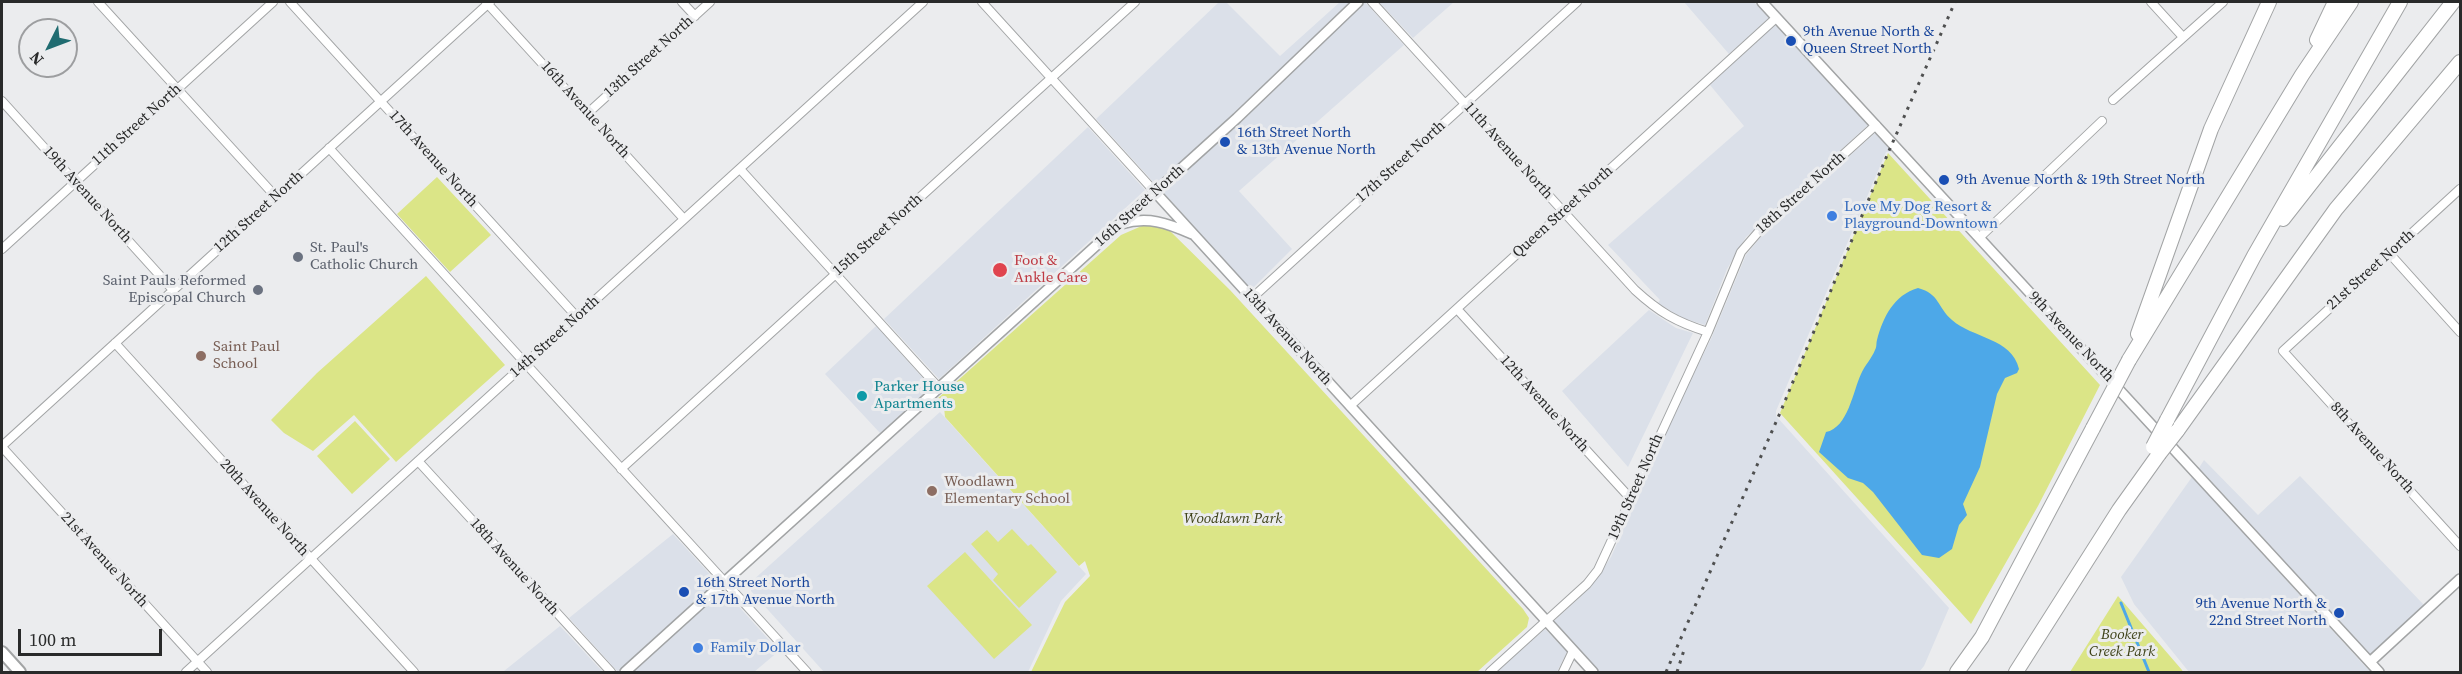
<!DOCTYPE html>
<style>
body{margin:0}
#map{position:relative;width:2462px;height:674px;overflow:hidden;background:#ebecee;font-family:"Source Serif 4",serif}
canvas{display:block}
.frame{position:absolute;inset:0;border:3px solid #292a2a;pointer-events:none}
.north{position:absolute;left:18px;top:18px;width:60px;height:60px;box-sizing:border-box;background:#ebecee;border:2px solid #9d9ea0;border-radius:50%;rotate:228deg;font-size:16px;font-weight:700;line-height:24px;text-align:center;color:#292a2a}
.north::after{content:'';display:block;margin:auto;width:21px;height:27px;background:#206c71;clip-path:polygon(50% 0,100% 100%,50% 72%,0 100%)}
.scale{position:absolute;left:18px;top:629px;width:144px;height:27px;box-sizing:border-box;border:3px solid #292a2a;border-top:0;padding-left:8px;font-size:18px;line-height:21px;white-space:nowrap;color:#292a2a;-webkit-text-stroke:4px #ebecee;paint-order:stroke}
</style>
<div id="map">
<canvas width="2462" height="674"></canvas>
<div class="frame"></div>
<div class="north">N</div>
<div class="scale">100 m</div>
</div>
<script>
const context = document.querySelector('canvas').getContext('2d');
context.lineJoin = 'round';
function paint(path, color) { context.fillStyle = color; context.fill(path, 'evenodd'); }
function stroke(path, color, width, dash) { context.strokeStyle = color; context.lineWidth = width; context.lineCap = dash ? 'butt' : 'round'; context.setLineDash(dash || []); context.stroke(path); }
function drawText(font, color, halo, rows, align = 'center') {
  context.font = font + ' "Source Serif 4",serif'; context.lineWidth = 6; context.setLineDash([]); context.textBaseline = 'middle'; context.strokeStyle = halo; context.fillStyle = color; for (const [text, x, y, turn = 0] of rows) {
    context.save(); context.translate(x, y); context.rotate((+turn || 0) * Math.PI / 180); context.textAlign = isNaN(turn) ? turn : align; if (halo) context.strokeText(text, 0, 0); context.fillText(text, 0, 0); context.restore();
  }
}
paint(new Path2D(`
 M1219 2H1226L1280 56 1340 2H1351L1234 114 1156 185 1096 119Z
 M1365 2 1404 45 1239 191 1292 249 1251 290 1163 192 1245 118Z
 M1379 2H1454L1413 38Z
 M1684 2H1754L1769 18 1729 54Z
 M1775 25 1868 125 1746 237 1727 269 1705 325 1682 318 1658 303 1660 300 1608 245 1744 126 1710 85Z
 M1088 127 1145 190 939 379 884 319Z
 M1875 133 1891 151 1886 152 1776 411V416L1949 608 1924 666 1919 672H1600L1554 621 1591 587 1611 557 1679 403 1711 339 1746 255 1764 233Z
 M1649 310 1676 328 1693 333 1628 467 1562 391Z
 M876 326 931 387 880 433 825 374Z
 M940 412 1086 574 1061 601 1028 672H824L751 591V582Z
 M2204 460 2258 515 2300 476 2424 605 2371 655 2199 468Z
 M2192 477 2362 663 2371 672H2189L2134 604 2121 577Z
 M673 534 717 582 618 672 569 618Z
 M724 590 779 651 754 672H632Z
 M560 626 603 672 504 671Z
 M1545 629 1567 652 1557 672H1497Z`), '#dbe0e9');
paint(new Path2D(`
 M1888 153 2100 385 2038 506 1971 624 1780 413Z
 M437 177 491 235 450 272 397 214Z
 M1144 225 1157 226 1169 230 1230 290 1523 609 1529 618 1527 627 1477 672H1031L1065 602 1090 576 1085 561 1079 566 945 417 944 407 937 399 1121 235Z
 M426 276 505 365 396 462 354 415 313 451 284 433 271 420 317 373Z
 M355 421 390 459 352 494 317 456Z
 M1012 529 1028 546 1031 544 1057 572 1019 608 993 580 998 574 971 544 987 530 998 542Z
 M965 552 1032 625 994 659 927 586Z
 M2118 596 2182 670 2183 672H2070Z`), '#dbe587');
paint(new Path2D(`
 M1918 288C1940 294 1937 307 1952 320 1972 338 2012 338 2019 369L2017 373 2005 378 1997 394 1980 467 1963 504 1967 515 1959 525 1952 549 1939 558 1922 555 1873 492 1863 483 1848 478 1819 452 1826 432C1848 428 1853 391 1861 374 1865 365 1872 358 1875 350 1877 347 1876 343 1877 340 1883 317 1894 295 1918 288Z`), '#4da8e8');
stroke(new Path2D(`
 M2121 603 2149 672`), '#4da8e8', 3);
const minor = new Path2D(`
 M98 2 276 197
 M290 2 577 317
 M486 2 684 219
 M682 2 695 16
 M982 2 1155 192
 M1372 2 1635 290C1659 312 1676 322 1708 332
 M2151 2 2183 37
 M2113 100 2223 2
 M2 101 173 290
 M588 113 710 2
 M329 148 807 672
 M740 169 939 388
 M2460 189 2283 351 2460 546
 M1980 237 2102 121
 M2 249 273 2
 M2389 253 2460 332
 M1252 298 1577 2
 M1457 309 1631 499
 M115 343 414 672
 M1350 406 1776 18
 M2 446 490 2
 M2 447 207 672
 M418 461 611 672
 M621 469 1135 2
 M186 672 923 2
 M1490 672 1587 584 1598 570 1708 332 1741 252 1761 229 1876 125
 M1563 672 1573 651`);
const tertiary = new Path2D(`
 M1762 2 2379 672
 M1155 192 1593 672
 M1121 224C1148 216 1167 223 1192 234
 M2370 662 2460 579
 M625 672 1237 118 1358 2`);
const secondary = new Path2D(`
 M2 652 20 672`);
const motorway = new Path2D(`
 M2317 40 2335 2
 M2283 219 2453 2
 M2138 334 2211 129 2269 2
 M2129 360 2302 75 2351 2
 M2167 420 2254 256 2400 2
 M2177 431 2336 209 2460 62
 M1957 672 1982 637 2093 428
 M2016 672 2119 510 2159 454`);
stroke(minor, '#a2a4a5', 10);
stroke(tertiary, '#a2a4a5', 12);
stroke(secondary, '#a2a4a5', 14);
stroke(motorway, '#a2a4a5', 16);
stroke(minor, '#fff', 8);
stroke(tertiary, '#fff', 9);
stroke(secondary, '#fff', 10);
stroke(motorway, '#fff', 14);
stroke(new Path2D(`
 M1666 672 1780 413 1888 153 1955 2
 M1677 672 1685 647`), '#4f5050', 3, [3, 6]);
const motorwayBridge = new Path2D(`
 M2093 428 2129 360
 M2153 447 2167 420
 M2159 454 2177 431`);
stroke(motorwayBridge, '#a2a4a5', 16, []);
stroke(motorwayBridge, '#fff', 14);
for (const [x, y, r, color] of [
 [1791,41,6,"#1a4fb4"],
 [1225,142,6,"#1a4fb4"],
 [1944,180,6,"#1a4fb4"],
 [1832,216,6,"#3f7fe0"],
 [298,257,6,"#6b7280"],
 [1000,270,8,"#e0444e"],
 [258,290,6,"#6b7280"],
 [201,356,6,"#8d6e63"],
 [862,396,6,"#0f9aa8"],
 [932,491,6,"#8d6e63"],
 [684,592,6,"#1a4fb4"],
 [2339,613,6,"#1a4fb4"],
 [698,648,6,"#3f7fe0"]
]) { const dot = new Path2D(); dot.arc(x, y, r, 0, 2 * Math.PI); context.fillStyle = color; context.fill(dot); stroke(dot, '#ebecee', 2); }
drawText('15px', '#164399', '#ebecee', [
 ["9th Avenue North &",1803,32],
 ["Queen Street North",1803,49],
 ["16th Street North",1237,133],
 ["& 13th Avenue North",1237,150],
 ["9th Avenue North & 19th Street North",1956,180],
 ["16th Street North",696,583],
 ["& 17th Avenue North",696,600],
 ["9th Avenue North &",2327,604,"right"],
 ["22nd Street North",2327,621,"right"]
], 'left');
drawText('15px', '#292a2a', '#ebecee', [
 ["13th Street North",649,57,-42],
 ["16th Avenue North",585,110,48],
 ["11th Street North",137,125,-42],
 ["11th Avenue North",1508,151,48],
 ["17th Avenue North",433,159,48],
 ["17th Street North",1401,162,-42],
 ["18th Street North",1801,193,-42],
 ["19th Avenue North",87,195,48],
 ["16th Street North",1140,206,-42],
 ["12th Street North",259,212,-42],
 ["Queen Street North",1563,212,-42],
 ["15th Street North",878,235,-42],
 ["21st Street North",2371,270,-42],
 ["14th Street North",555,337,-42],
 ["13th Avenue North",1287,337,48],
 ["9th Avenue North",2071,337,47],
 ["12th Avenue North",1544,404,48],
 ["8th Avenue North",2372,448,48],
 ["19th Street North",1636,487,-66],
 ["20th Avenue North",264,508,48],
 ["21st Avenue North",104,560,48],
 ["18th Avenue North",514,567,48]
]);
drawText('15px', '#366cbe', '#ebecee', [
 ["Love My Dog Resort &",1844,207],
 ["Playground-Downtown",1844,224],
 ["Family Dollar",710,648]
], 'left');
drawText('15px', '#5b616d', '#ebecee', [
 ["St. Paul's",310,248],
 ["Catholic Church",310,265],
 ["Saint Pauls Reformed",246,281,"right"],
 ["Episcopal Church",246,298,"right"]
], 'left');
drawText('15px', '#be3a42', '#ebecee', [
 ["Foot &",1014,261],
 ["Ankle Care",1014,278]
], 'left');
drawText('15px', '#785e54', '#ebecee', [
 ["Saint Paul",213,347],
 ["School",213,364],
 ["Woodlawn",944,482],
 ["Elementary School",944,499]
], 'left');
drawText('15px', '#0d838f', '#ebecee', [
 ["Parker House",874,387],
 ["Apartments",874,404]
], 'left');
drawText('italic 15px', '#3e4218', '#ebecee', [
 ["Woodlawn Park",1233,519],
 ["Booker",2122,635],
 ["Creek Park",2122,652]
]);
</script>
